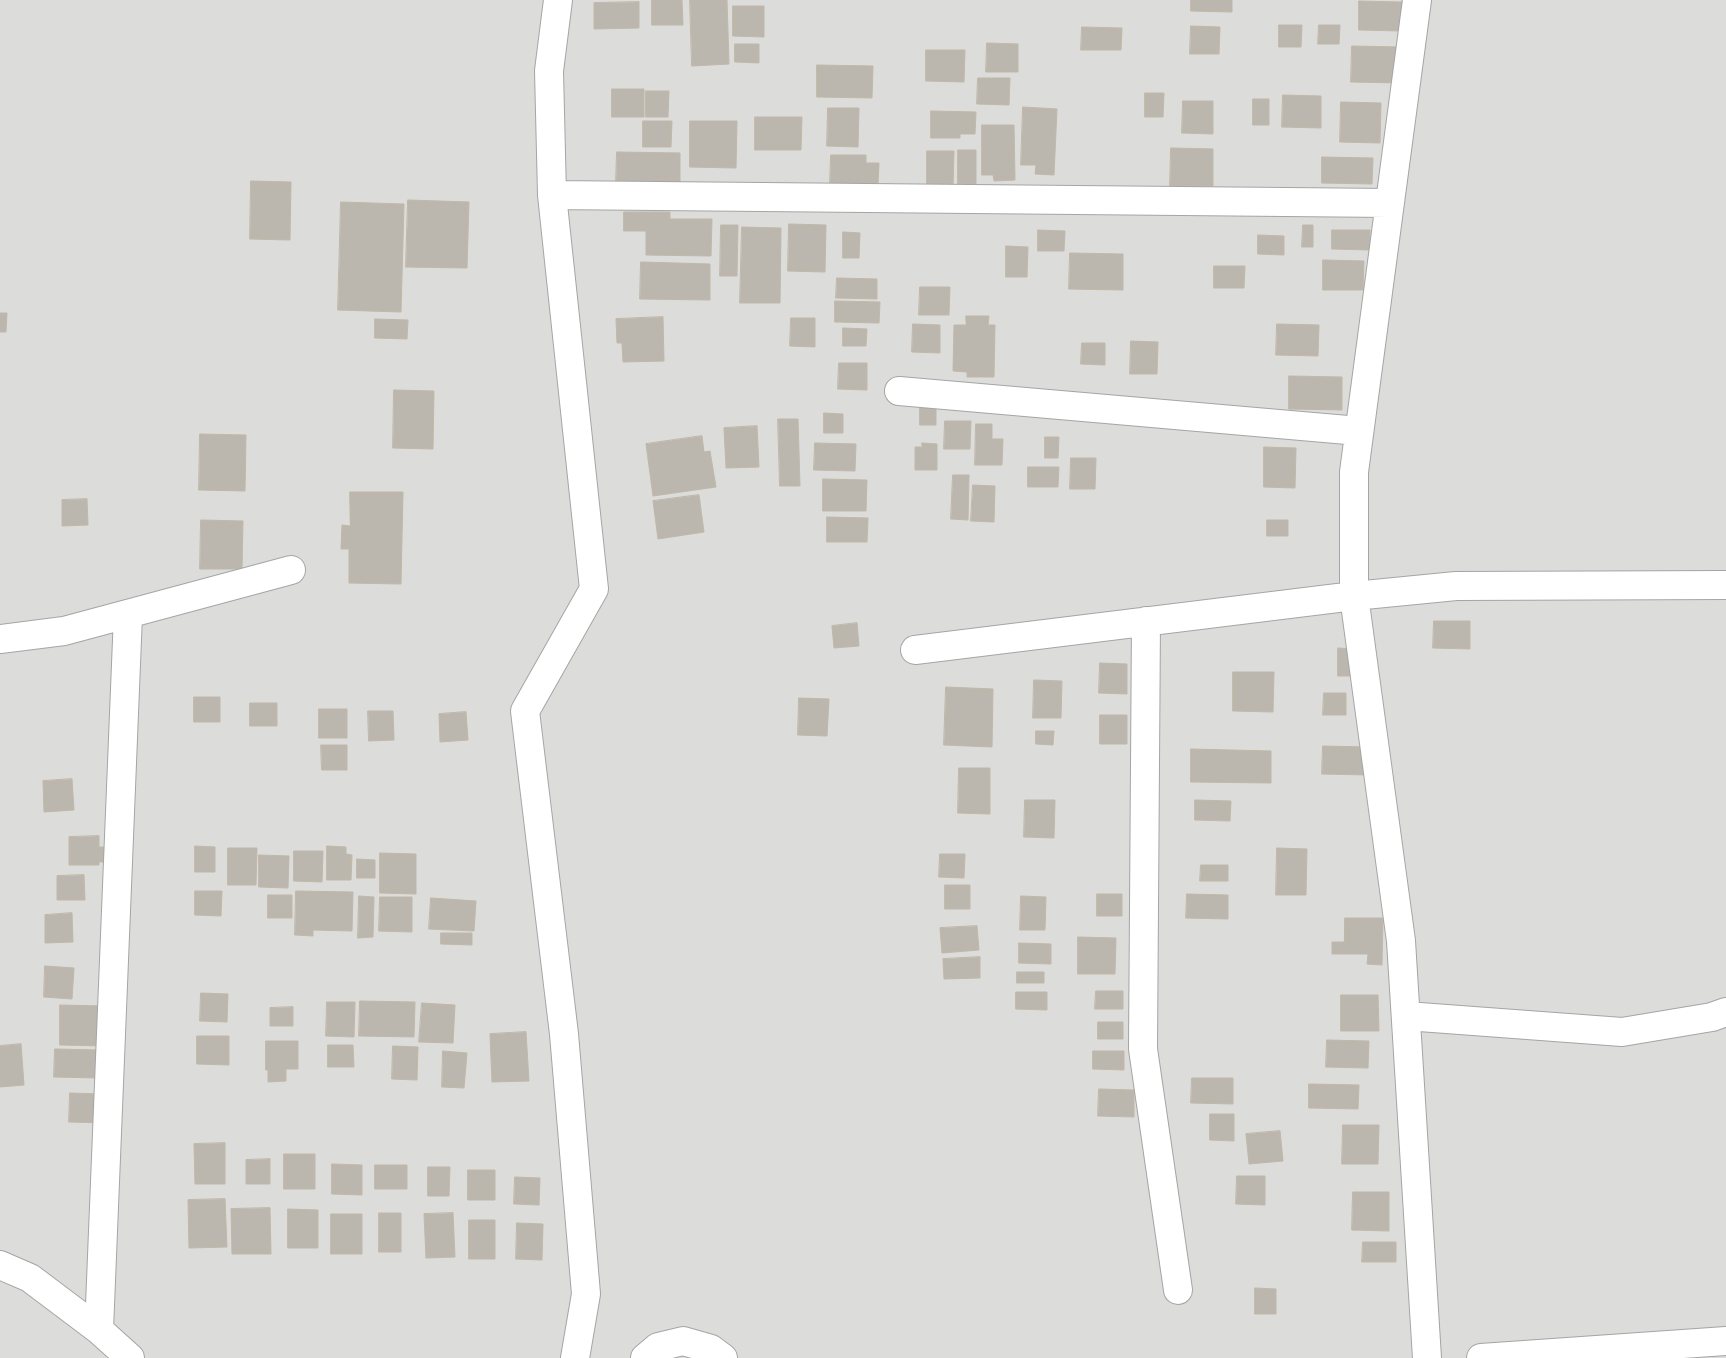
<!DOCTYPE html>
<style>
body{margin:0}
canvas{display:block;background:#efeee4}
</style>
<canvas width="1726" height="1358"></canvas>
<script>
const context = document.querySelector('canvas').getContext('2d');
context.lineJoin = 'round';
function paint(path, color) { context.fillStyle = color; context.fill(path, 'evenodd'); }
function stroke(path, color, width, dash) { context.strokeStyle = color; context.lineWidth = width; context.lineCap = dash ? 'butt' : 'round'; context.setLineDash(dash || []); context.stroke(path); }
paint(new Path2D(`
 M0 0H1726V1358H0Z`), '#dcdcdb');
const building = new Path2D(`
 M652 0H682L683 25H652Z
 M690 0H727L729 64 692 66Z
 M1191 0H1232V12L1191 11Z
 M1359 1 1402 2 1401 31 1359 30Z
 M639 2V28L594 29V3Z
 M733 6H764V37L733 36Z
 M1279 25H1302L1301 47H1279Z
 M1319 25H1340L1339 44H1318Z
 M1191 26 1220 27 1219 54H1190Z
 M1082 27 1122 28 1121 50H1081Z
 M987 43 1018 44V72H986Z
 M735 44H759V63L735 62Z
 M1352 46 1400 47 1399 83 1351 82Z
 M926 50H965L964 82 926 81Z
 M817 65 873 66 872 98 817 97Z
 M978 78H1010L1009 105 977 104Z
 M612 89H644V117H612Z
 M646 91H669L668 117H646Z
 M1145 93H1164L1163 117H1145Z
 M1283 95 1321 96V128L1282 127Z
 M1253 99H1269V125H1253Z
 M1183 101H1213V134L1182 133Z
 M1341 102 1381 103 1380 143 1340 142Z
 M1023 107 1057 109 1054 175 1035 174 1036 165H1021Z
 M828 108H859L858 147 827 146Z
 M931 111 976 112 975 134H960V138H931Z
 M755 117H802L801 150H755Z
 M643 121H672L671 147H643Z
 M690 121H737L736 168 690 167Z
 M982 125H1014L1015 180 994 181 993 175H982Z
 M1171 148 1213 149V186H1170Z
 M958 150H976V187H958Z
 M927 151H954L953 187H927Z
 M617 152 680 153V185L616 184Z
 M831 155H866V163H879L878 185 830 184Z
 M1322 157 1373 158 1372 184 1322 183Z
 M251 181 291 182 290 240 250 239Z
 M408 200 469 202 467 268 406 267Z
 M341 202 404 204 401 312 338 310Z
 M624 212H670V219H712L711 256 646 255V231H624Z
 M789 224 826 225 825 272 788 271Z
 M721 225H738L737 276H720Z
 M1303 225H1313V247H1302Z
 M742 227 781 228 780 303H740Z
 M1038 230 1065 231 1064 251H1038Z
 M1332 230H1370V250L1332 249Z
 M843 232 860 233 859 258H843Z
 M1258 235 1284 236V255L1258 254Z
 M1006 246 1028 247 1027 277H1006Z
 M1070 253 1123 254V290L1069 289Z
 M1323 260 1364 261 1363 290H1323Z
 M641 262 710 264V300L640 299Z
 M1214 266H1245L1244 288H1214Z
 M837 278 877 279V299L836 298Z
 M920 287H950L949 315H919Z
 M835 301 880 302 879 323 835 322Z
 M0 313H7L6 332H0Z
 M966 316H989L988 325H995L994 377H967V372L953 371 954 325H966Z
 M663 317 664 361 623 362 622 343H617L616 319Z
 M791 318H815V347L790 346Z
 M375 319 408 320 407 339 375 338Z
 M913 324 940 325V353L912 352Z
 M1277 324 1319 325 1318 356 1276 355Z
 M843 328 867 329 866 346H843Z
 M1131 341 1158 342 1157 374H1130Z
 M1082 343H1105V365L1081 364Z
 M839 363H867V390L838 389Z
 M1289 376 1342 377V410L1289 409Z
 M394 390 434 391 433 449 393 448Z
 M920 406 936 407V425H920Z
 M824 413 843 414V433H824Z
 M778 419H798L800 486H780Z
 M945 421H971L970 449H944Z
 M976 424H992V439H1003L1002 465H975Z
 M757 426 759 467 726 468 724 428Z
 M200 434 246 435 245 491 199 490Z
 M702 436 704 452 710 451 716 487 653 496 646 444Z
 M1045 437H1059L1058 458H1045Z
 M815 443 856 444 855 471 814 470Z
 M922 443 937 444V470H915V447H922Z
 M1264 447 1296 448 1295 488 1264 487Z
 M1071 458H1096L1095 489H1070Z
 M1028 467H1059L1058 487H1028Z
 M953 475H969L968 520 951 519Z
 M823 479 867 480 866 511H823Z
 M973 485 995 486 994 522 971 521Z
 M350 492H403L401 584 349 583V549H341L342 525 350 526Z
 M699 495 704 532 658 539 653 501Z
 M87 499 88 525 62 526V500Z
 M827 517 868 518 867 542H827Z
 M201 520 243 521 242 569H200Z
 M1267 520H1288V536H1267Z
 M1434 621H1470V649L1433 648Z
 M857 623 859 646 834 648 832 626Z
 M1338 648 1354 649V676H1338Z
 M1100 663 1127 664V694L1099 693Z
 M1233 672H1274L1273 712 1233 711Z
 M1034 680 1062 681 1061 718H1033Z
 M946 687 993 689 992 747 944 745Z
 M1324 693H1346V715H1323Z
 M194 697H220V722H194Z
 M799 698 829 699 827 736 798 735Z
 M250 703H277V726H250Z
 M319 709H347V738H319Z
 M368 711H393L394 740 369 741Z
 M466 712 468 740 440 742 439 714Z
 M1100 715H1127V744H1100Z
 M1036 731H1054L1053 745 1036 744Z
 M321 745H347V770H322Z
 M1323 746 1369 747V775L1322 774Z
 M1191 749 1271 751V783L1191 782Z
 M959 768H990V814L958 813Z
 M72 779 74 810 44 812 43 781Z
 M1025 800H1055L1054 838 1024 837Z
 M1195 800 1231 801 1230 821 1195 820Z
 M99 836V847H113V862H99V865H69V837Z
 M195 846 215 847V872H195Z
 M327 846 346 847V854L352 855 351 880H327Z
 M228 848H257L256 885H228Z
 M1277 848 1307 849 1306 895H1276Z
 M294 851H323L322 882 294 881Z
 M380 853 416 854V894L380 893Z
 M940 854H965L964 878 939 877Z
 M259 855 289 856 288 888 259 887Z
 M357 859 375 860V878H357Z
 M1201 865H1228V881H1200Z
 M84 875 85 900H57V876Z
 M945 885H970V909H945Z
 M195 891H222L221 916 195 915Z
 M296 891 353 892 352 931 313 930V936L295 935Z
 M1097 894H1122V916H1097Z
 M1187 894 1228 895V919L1186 918Z
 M268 895H292V918H268Z
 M359 896 374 897 373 937 358 938Z
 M1021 896 1046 897 1045 930H1020Z
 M380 897H412V932L379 931Z
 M431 898 476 901 474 931 429 929Z
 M72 913 73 942 45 943V915Z
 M1345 918H1383L1382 965 1367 964 1368 954H1332V942H1344Z
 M977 926 979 950 942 953 940 928Z
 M441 933H472V945L441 944Z
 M1078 937 1116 938 1115 974H1078Z
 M1019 943 1051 944V964L1019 963Z
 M980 957V978L944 979 943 959Z
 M45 966 74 968 72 999 44 997Z
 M1017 972H1044V983H1017Z
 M1096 991H1123V1009H1095Z
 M1016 992H1047V1010L1016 1009Z
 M201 993 228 994 227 1022 200 1021Z
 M1341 995H1378L1379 1031H1341Z
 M360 1001 415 1002 414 1037 359 1036Z
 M327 1002H355L354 1037 326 1036Z
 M422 1003 455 1005 453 1043 419 1042Z
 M60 1005 106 1006 105 1046 60 1045Z
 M293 1007V1026H270V1008Z
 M1098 1022H1123V1039H1098Z
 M526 1032 529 1081 492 1082 490 1034Z
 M197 1036H229V1065L197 1064Z
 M1327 1040 1369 1041 1368 1068 1326 1067Z
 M266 1041H298V1069H286V1081L268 1082V1070H266Z
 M21 1044 24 1085 0 1087V1046Z
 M328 1045H353L354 1067H328Z
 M393 1046 418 1047 417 1080 392 1079Z
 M55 1049 99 1050 98 1078 54 1077Z
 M443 1051 467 1053 464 1088 442 1087Z
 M1093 1051H1124V1070L1093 1069Z
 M1192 1078H1233V1104L1191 1103Z
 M1309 1084 1359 1085 1358 1109 1309 1108Z
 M1099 1089 1134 1090V1117L1098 1116Z
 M70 1093 100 1094 106 1123 69 1122Z
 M1210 1114H1234V1141L1210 1140Z
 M1343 1125H1379L1378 1164H1342Z
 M1280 1131 1283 1161 1249 1164 1246 1134Z
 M225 1143V1184H195L194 1144Z
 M284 1154H315V1189H284Z
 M270 1159V1184H246V1160Z
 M332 1164 362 1165V1195L332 1194Z
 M375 1165H407V1189H375Z
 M428 1167H450L449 1196H428Z
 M468 1170H495V1200H468Z
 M1237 1176H1265V1205L1236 1204Z
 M515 1177 540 1178 539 1205 514 1204Z
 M1353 1192H1389V1231L1352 1230Z
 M225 1199 227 1247 189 1248 188 1200Z
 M270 1208 271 1254H232L231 1209Z
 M288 1209 318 1210V1248H288Z
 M379 1213H401V1252H379Z
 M453 1213 455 1257 426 1258 424 1214Z
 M331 1214H362V1254H331Z
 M469 1220H495V1259H469Z
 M517 1223 543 1224 542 1260 516 1259Z
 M1363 1242H1396V1262H1362Z
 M1255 1288 1276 1289V1314H1255Z`);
paint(building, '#bcb7ae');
stroke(building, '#c1b8a7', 1);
const street = new Path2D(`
 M558 0 549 71 552 195 594 589 525 711 564 1034 586 1294 575 1358
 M1417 0 1354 472V596L1401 941 1427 1358
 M552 195 1390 203
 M899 391 1359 431
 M1146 621 1143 1049 1178 1290
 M0 639 64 631 291 570
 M915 650 1354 596 1456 586 1726 585
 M1406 1016 1622 1032 1712 1017 1726 1012
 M0 1265 30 1278 99 1330 130 1358
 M99 1330 128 615
 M645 1358 658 1347 683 1341 711 1349 723 1358
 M1481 1358 1726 1341`);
stroke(street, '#a5a5a5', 30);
stroke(street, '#fff', 28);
</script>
